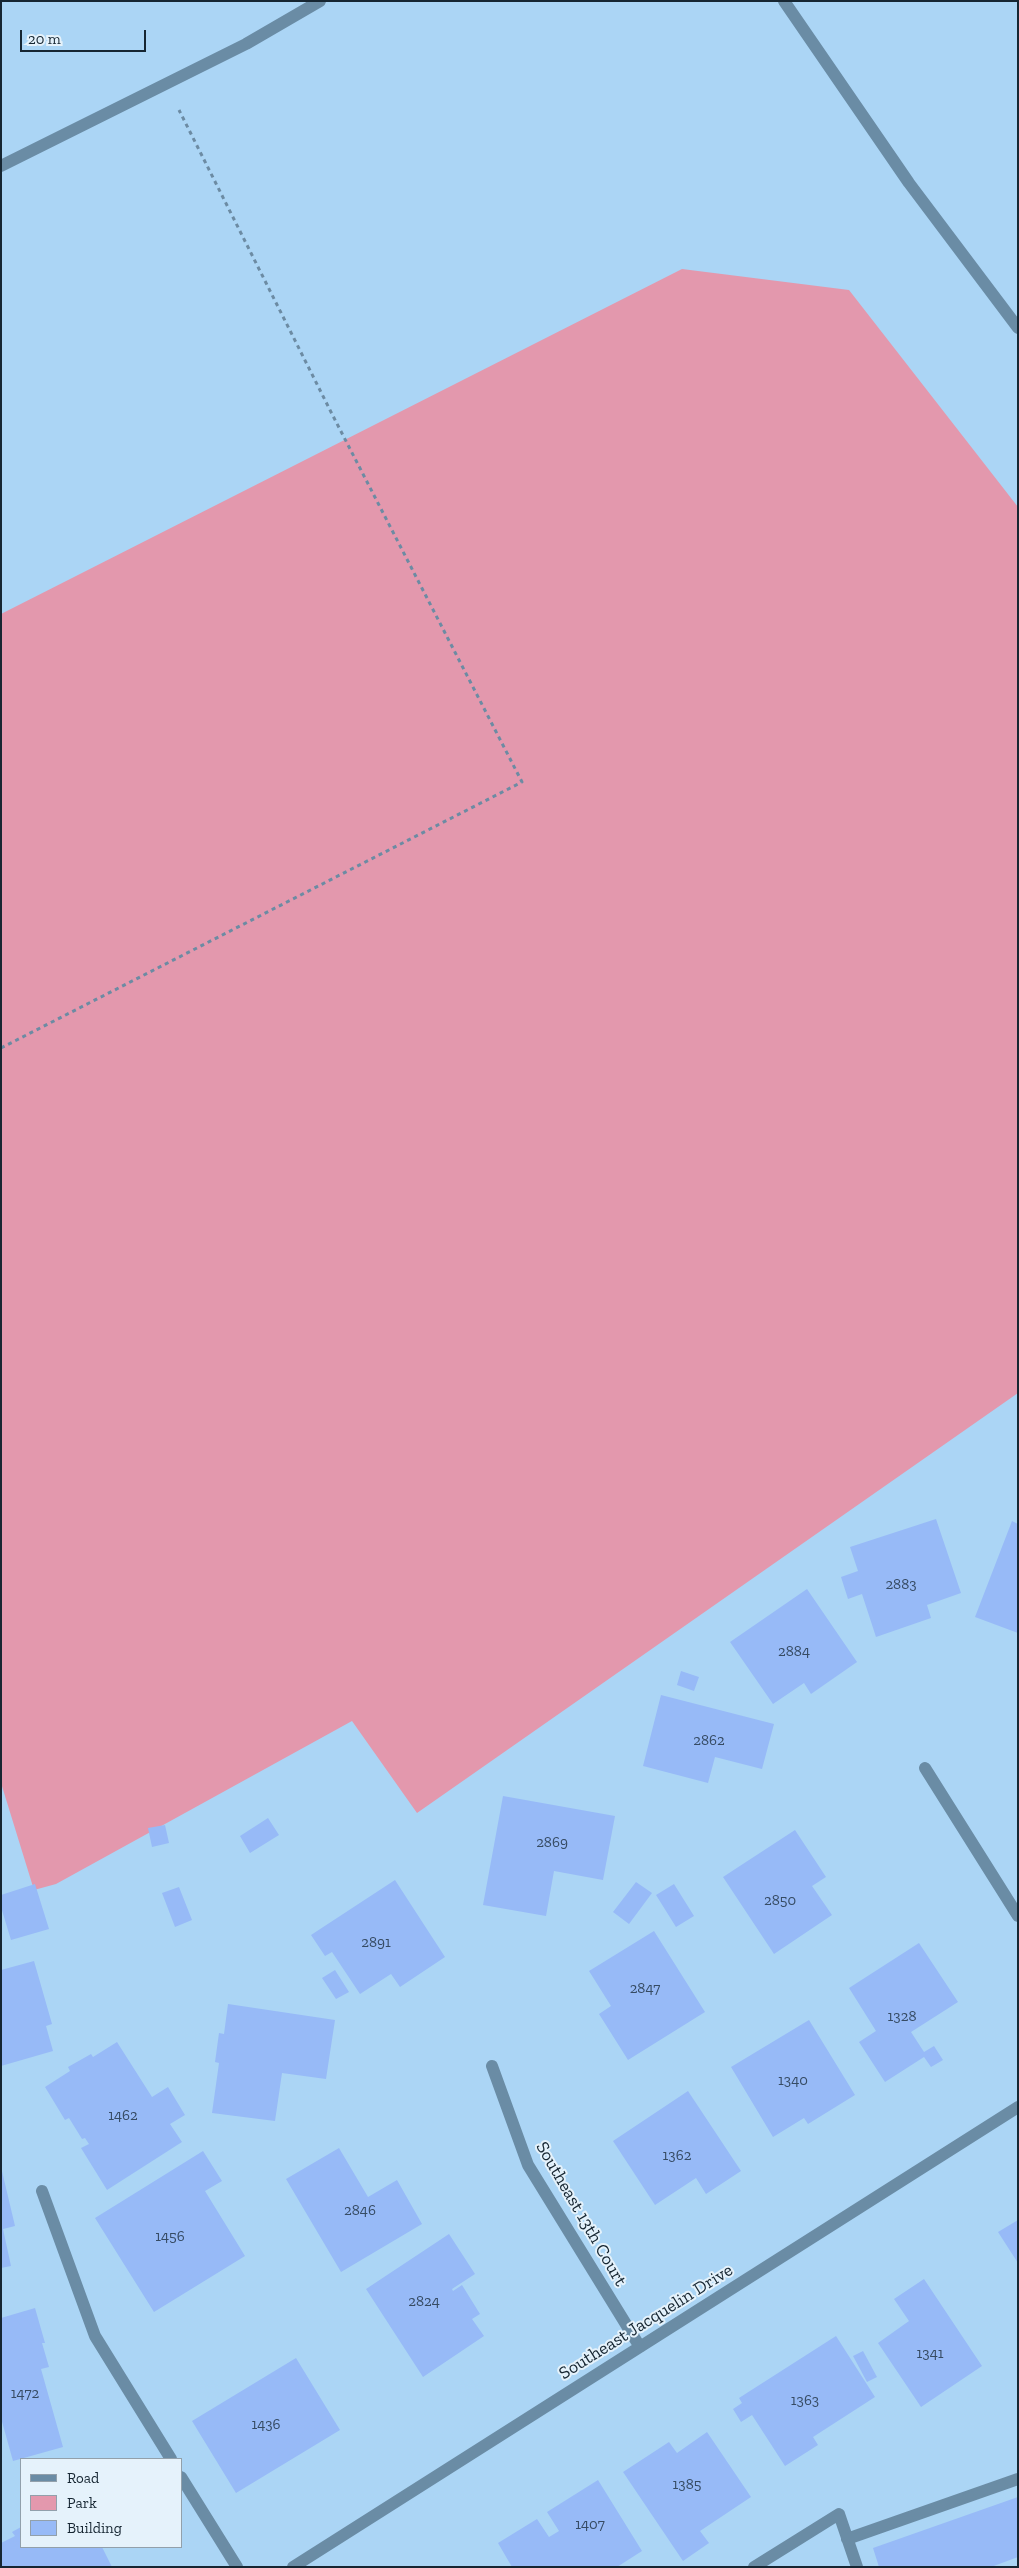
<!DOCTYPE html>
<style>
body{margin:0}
#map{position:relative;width:1019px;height:2568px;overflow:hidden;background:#abd5f5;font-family:"Zilla Slab",serif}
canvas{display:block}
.frame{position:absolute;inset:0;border:2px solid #162632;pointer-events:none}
.legend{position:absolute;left:20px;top:2458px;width:162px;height:90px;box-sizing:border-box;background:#e5f2fb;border:1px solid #92a0ab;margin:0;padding:6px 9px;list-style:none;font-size:15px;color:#162632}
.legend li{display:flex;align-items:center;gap:10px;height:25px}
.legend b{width:25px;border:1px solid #92a0ab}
.scale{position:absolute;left:20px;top:30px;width:126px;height:22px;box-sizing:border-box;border:2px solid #162632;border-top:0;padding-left:6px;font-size:15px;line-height:18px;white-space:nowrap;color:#162632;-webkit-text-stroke:4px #e5f2fb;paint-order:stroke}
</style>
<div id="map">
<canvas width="1019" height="2568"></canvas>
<div class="frame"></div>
<ul class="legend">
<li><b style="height:6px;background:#6a8ca5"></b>Road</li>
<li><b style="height:14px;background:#e398ad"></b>Park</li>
<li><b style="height:14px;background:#97baf7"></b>Building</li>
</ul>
<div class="scale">20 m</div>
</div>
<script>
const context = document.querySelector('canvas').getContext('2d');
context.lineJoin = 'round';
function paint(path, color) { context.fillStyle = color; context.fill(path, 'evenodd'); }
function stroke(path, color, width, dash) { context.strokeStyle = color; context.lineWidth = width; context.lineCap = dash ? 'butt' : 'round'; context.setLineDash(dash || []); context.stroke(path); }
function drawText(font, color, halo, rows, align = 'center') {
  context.font = font + ' "Zilla Slab",serif'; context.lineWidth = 4; context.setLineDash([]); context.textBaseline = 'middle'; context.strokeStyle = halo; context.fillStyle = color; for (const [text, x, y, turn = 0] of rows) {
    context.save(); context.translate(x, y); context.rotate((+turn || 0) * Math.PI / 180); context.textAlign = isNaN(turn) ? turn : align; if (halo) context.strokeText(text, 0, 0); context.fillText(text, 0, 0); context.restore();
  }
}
paint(new Path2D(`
 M682 269 849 290 1018 507V1393L417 1813 352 1721 56 1884 34 1890 1 1783V614Z`), '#e398ad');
paint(new Path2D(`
 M936 1519 961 1593 927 1605 931 1618 876 1637 862 1594 848 1599 841 1577 858 1571 850 1547Z
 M1012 1521 1018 1524V1633L975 1617Z
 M807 1589 857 1662 811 1694 804 1683 773 1704 730 1642Z
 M681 1671 699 1677 694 1691 677 1685Z
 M661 1695 774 1724 762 1769 715 1757 708 1783 643 1766Z
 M503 1796 615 1816 603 1880 554 1871 546 1916 483 1905Z
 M268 1818 279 1835 250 1853 240 1836Z
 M165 1825 169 1843 152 1847 148 1828Z
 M795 1830 826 1877 812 1886 832 1915 774 1954 723 1877Z
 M395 1880 445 1957 400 1987 391 1974 360 1994 332 1952 325 1956 311 1935Z
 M636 1882 652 1893 629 1924 613 1912Z
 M35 1884 49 1929 11 1940 1 1907V1895Z
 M674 1884 694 1916 676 1927 656 1895Z
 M179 1887 192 1920 175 1927 162 1893Z
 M654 1931 705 2012 628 2060 599 2014 611 2006 589 1971Z
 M919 1943 958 2002 911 2032 924 2052 934 2046 943 2060 931 2067 924 2057 885 2082 859 2042 876 2031 849 1988Z
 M34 1961 52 2024 46 2026 53 2051 1 2066V1970Z
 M335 1970 349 1992 336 1999 322 1978Z
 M228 2004 335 2020 326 2079 282 2073 275 2121 212 2113 219 2063 215 2062 219 2033 224 2034Z
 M809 2020 855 2095 808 2124 804 2118 773 2137 731 2067Z
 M117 2042 152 2097 168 2087 185 2115 170 2124 182 2142 107 2190 81 2148 89 2144 85 2138 82 2139 69 2118 65 2120 45 2087 70 2071 68 2067 91 2054 93 2057Z
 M688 2091 741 2171 706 2194 696 2178 655 2205 613 2141Z
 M339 2148 368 2197 397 2180 422 2224 341 2272 286 2179Z
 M203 2151 222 2181 205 2191 245 2256 154 2312 95 2218Z
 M1 2167 15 2226 3 2229 11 2266 1 2268Z
 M1018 2220V2263L998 2232Z
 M449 2234 475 2274 452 2289 453 2291 462 2285 480 2314 472 2319 484 2336 423 2377 366 2289Z
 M924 2279 982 2366 921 2407 878 2343 909 2321 894 2299Z
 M35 2308 45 2343H42L49 2367 41 2369 63 2447 13 2461 1 2418V2318Z
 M836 2336 875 2397 813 2437 818 2445 785 2466 752 2415 741 2422 733 2409 742 2403 739 2398Z
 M863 2351 877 2377 867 2382 853 2356Z
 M296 2358 340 2430 236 2493 192 2421Z
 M707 2432 751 2497 700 2531 709 2543 683 2561 623 2472 669 2442 677 2453Z
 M598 2480 642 2551 617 2567H512L498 2543 537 2519 549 2537 559 2531 547 2512Z
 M1018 2497V2557L991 2567H879L873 2548Z
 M21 2527V2547H102L112 2567H1V2543L15 2536 12 2532Z`), '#97baf7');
stroke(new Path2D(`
 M1 1048 522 782 332 414 179 110`), '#6c8ba3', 3, [4, 4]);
stroke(new Path2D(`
 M784 1 909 183 1018 328
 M1 166 246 44 320 1
 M42 2191 95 2336 171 2459
 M181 2477 237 2567
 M847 2539 1018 2479
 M754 2567 839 2514 857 2567`), '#6a8ca5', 12);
stroke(new Path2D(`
 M925 1768 1018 1916
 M492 2066 528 2165 640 2347
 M293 2567 1018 2107`), '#6a8ca5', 12);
drawText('15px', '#364b63', null, [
 ["2883",901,1585],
 ["2884",794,1652],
 ["2862",709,1741],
 ["2869",552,1843],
 ["2850",780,1901],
 ["2891",376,1943],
 ["2847",645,1989],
 ["1328",902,2017],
 ["1340",793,2081],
 ["1462",123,2116],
 ["1362",677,2156],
 ["2846",360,2211],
 ["1456",170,2237],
 ["2824",424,2302],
 ["1341",930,2354],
 ["1472",25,2394],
 ["1363",805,2401],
 ["1436",266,2425],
 ["1385",687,2485],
 ["1407",590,2525]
]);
drawText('18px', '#162632', '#e5f2fb', [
 ["Southeast 13th Court",581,2214,60],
 ["Southeast Jacquelin Drive",646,2322,-32]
]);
</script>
